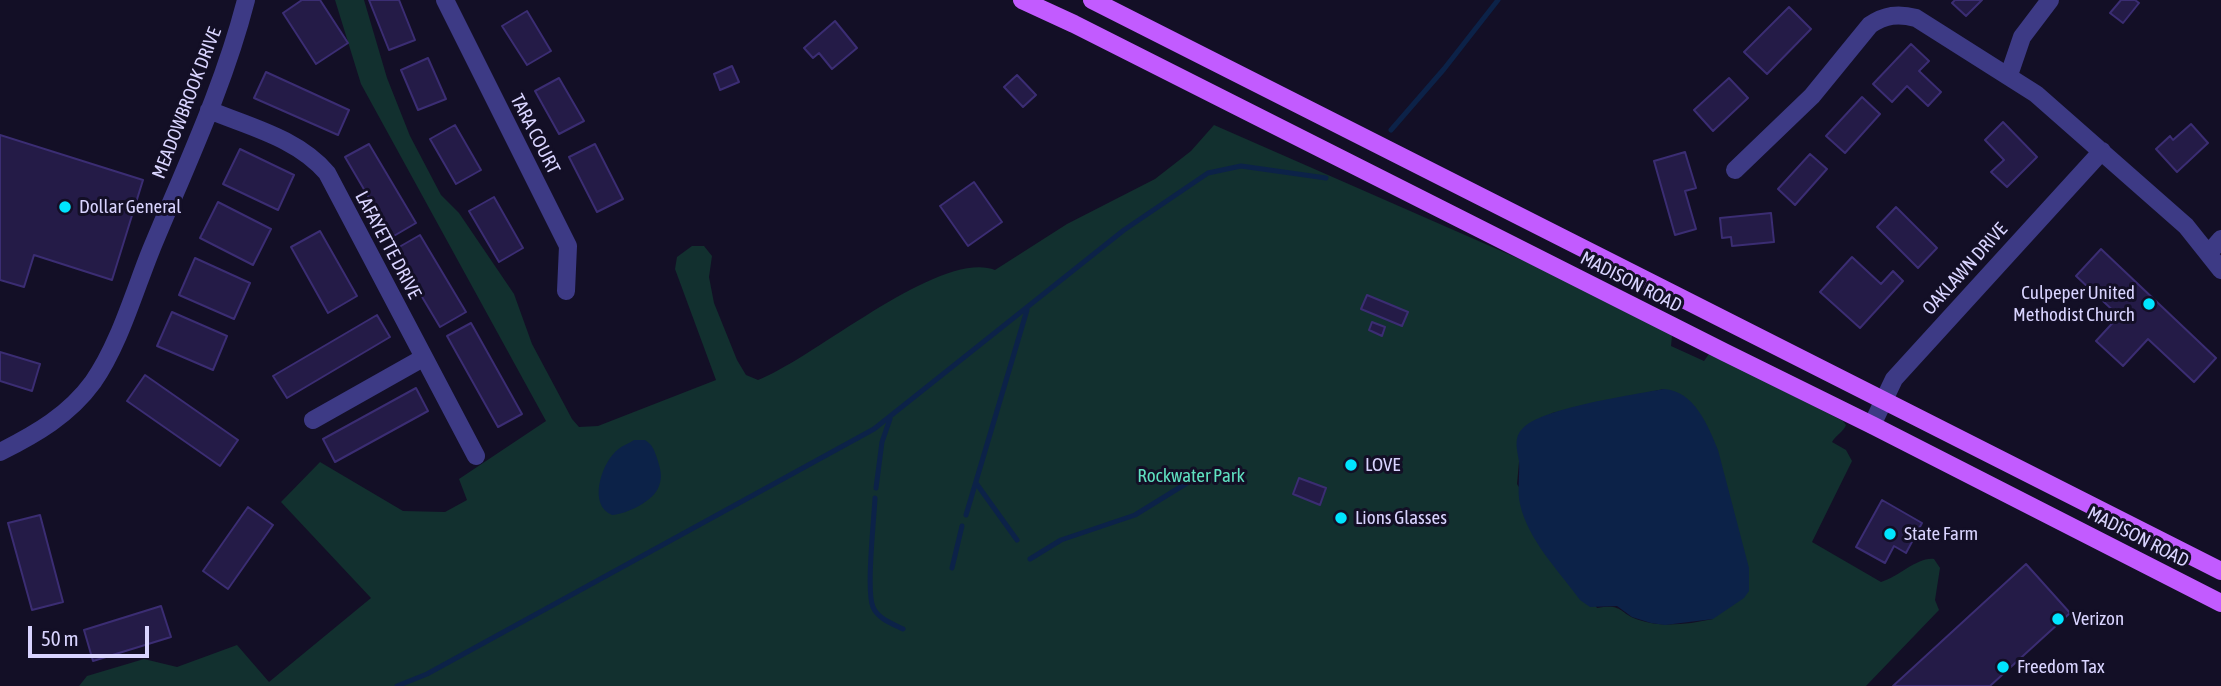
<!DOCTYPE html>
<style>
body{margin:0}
#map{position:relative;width:2221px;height:686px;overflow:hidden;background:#130f26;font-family:"Asap Condensed",sans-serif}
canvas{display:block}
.scale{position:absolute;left:28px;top:626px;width:121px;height:32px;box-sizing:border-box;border:4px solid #d9d4ff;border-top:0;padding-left:9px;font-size:21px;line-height:24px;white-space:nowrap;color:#d9d4ff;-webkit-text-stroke:5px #130f26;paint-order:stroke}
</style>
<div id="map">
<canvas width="2221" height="686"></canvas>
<div class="scale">50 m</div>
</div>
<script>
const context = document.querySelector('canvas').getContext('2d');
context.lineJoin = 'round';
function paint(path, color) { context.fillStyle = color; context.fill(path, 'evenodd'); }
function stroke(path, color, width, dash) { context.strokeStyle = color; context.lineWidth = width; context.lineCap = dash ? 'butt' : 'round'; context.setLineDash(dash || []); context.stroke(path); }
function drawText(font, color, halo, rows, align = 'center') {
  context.font = font + ' "Asap Condensed",sans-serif'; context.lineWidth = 6; context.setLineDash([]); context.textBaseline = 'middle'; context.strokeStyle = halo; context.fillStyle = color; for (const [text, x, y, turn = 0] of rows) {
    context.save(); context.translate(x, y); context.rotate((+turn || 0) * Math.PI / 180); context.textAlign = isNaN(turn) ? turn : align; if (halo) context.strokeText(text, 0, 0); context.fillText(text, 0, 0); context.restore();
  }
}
paint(new Path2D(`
 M335 0H364L387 78 410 136 441 195 459 213 514 294 532 344 572 419 579 427 598 426 716 380 675 269 677 257 692 246H704L712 256 709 277 714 303 737 360 746 375 758 380C814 359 939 249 995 270L1067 224 1155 179 1191 151 1214 125 1531 264 1668 332 1672 336 1671 346 1704 361 1709 354 1714 355 1843 421 1846 425C1844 431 1836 435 1832 442L1846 450 1852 461 1812 542 1881 582C1899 577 1917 557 1934 559L1940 568 1935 600 1939 610 1866 686H79L87 676 144 659 177 667 237 645 269 682 371 598 281 502 320 462 403 511 445 512 467 500 459 479 546 421 361 84ZM1664 389 1713 619C1689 624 1662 628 1639 620 1619 614 1624 603 1597 608L1517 484 1519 462 1552 413Z`), '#12302f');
paint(new Path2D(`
 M1664 389C1694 391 1708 425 1718 450L1749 568V591L1744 598 1713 619 1665 625 1651 623 1632 617 1617 606 1590 607 1580 600C1559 571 1528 540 1520 504 1517 490 1520 476 1519 461 1517 448 1513 437 1524 427 1547 407 1632 395 1664 389Z
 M634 440H645C653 445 654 450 657 458 660 468 663 476 659 486 654 501 627 514 612 515 588 505 601 466 615 452 621 446 628 444 634 440Z`), '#0c2248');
stroke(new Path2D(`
 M1391 130 1444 69 1498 0
 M1199 475 1205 472
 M976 483 1017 540
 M876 488 882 442 890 419
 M875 498C874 520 866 591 873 607 878 619 893 624 903 629
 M966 515 1027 310
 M1030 559 1061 540 1135 515 1187 483
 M952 568 962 526
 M397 686 427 674 874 429 1124 230 1208 173 1241 166 1326 178`), '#0c2248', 5);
const building = new Path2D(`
 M302 0H320L348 43 316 64 283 13Z
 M369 0H399L415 40 389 50Z
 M1955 0H1982L1966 16 1952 3Z
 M2121 0H2135L2139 3 2123 23 2110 13Z
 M1789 7 1811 29 1767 74 1744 52Z
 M527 11 551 51 527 65 502 26Z
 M835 21 857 48 832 69 819 53 813 58 804 48Z
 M1911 44 1929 61 1919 71 1941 92 1928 106 1907 86 1892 102 1873 84Z
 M428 58 446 99 418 110 401 70Z
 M732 66 739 82 720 90 714 74Z
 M266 72 349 110 338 135 254 98Z
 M1017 75 1036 95 1023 107 1004 87Z
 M559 78 584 121 559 134 535 91Z
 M1729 78 1748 98 1713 131 1694 110Z
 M1862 97 1880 114 1845 153 1826 136Z
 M2003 122 2037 157 2007 187 1991 172 2004 160 1985 140Z
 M2191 124 2208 143 2177 172 2156 149 2170 136 2173 140Z
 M455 125 481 170 456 184 430 139Z
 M0 135 143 180 112 280 34 255 24 287 0 280Z
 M369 144 416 223 392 237 345 157Z
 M595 144 623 199 597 212 569 157Z
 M240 149 294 175 278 210 223 184Z
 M1685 152 1696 188 1685 191 1696 229 1675 235 1654 161Z
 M1810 154 1827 169 1795 205 1778 189Z
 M974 182 1002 222 968 246 940 206Z
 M494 197 523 248 499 262 469 211Z
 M218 202 271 229 253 265 200 238Z
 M1896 207 1937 248 1918 268 1877 227Z
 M1771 213 1774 242 1732 246 1731 237 1722 238 1720 218Z
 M320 231 357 296 328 313 291 247Z
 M420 235 466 312 440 327 394 250Z
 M2101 249 2216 358 2194 382 2148 339 2123 366 2096 341 2119 316 2076 276Z
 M1852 257 1881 284 1893 271 1903 281 1860 328 1820 292Z
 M195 258 250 283 234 319 179 295Z
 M1367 295 1408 312 1402 326 1361 309Z
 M172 312 227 336 213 370 157 346Z
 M377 315 390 337 287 398 273 376Z
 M1372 322 1385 327 1382 336 1369 330Z
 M471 323 522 414 498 427 447 336Z
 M0 352 40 364 32 391 0 381Z
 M145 375 238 440 220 466 127 401Z
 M416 388 428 411 335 462 323 439Z
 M1299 478 1326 488 1320 505 1293 494Z
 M1882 500 1922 523 1906 553 1894 546 1885 563 1856 547Z
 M248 507 273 525 228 589 203 571Z
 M40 515 63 602 32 610 8 523Z
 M2026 564 2070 613 1990 686H1893Z
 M161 606 171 637 93 661 84 630Z`);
paint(building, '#241b47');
stroke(building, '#3b2d73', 2);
stroke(new Path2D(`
 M445 0 568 246 566 291
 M2009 75 2022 37 2050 0
 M209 110C250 127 297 138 327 173L476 456
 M1735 170 1812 96 1870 25C1885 15 1898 13 1916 18L2036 94 2186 226 2221 270
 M2209 253 2221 239
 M313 420 423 358
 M1872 425 1894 379 2102 151
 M0 452C36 434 69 415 93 382 119 345 134 292 151 250 185 168 224 86 246 0`), '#3d3a85', 18);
stroke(new Path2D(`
 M1022 0 1074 24 1724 352 1872 425 2221 603
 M1092 0 2221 571`), '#c25bff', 18);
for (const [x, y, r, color] of [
 [65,207,7,"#00e5ff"],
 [2149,304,7,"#00e5ff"],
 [1351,465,7,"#00e5ff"],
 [1341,518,7,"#00e5ff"],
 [1890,534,7,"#00e5ff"],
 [2058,619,7,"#00e5ff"],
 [2003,667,7,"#00e5ff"]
]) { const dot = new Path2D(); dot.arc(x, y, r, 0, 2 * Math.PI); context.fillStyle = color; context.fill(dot); stroke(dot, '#130f26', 2.5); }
drawText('19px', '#d9d4ff', '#130f26', [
 ["MEADOWBROOK DRIVE",187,103,-69],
 ["TARA COURT",535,134,63],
 ["LAFAYETTE DRIVE",388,245,62],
 ["OAKLAWN DRIVE",1965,269,-48],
 ["MADISON ROAD",1631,282,27],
 ["MADISON ROAD",2138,537,27]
]);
drawText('19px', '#d9d4ff', '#130f26', [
 ["Dollar General",79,207],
 ["Culpeper United",2135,293,"right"],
 ["Methodist Church",2135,315,"right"],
 ["LOVE",1365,465],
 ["Lions Glasses",1355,518],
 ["State Farm",1904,534],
 ["Verizon",2072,619],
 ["Freedom Tax",2017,667]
], 'left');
drawText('19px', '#5fe0c0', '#130f26', [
 ["Rockwater Park",1191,476]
]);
</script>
